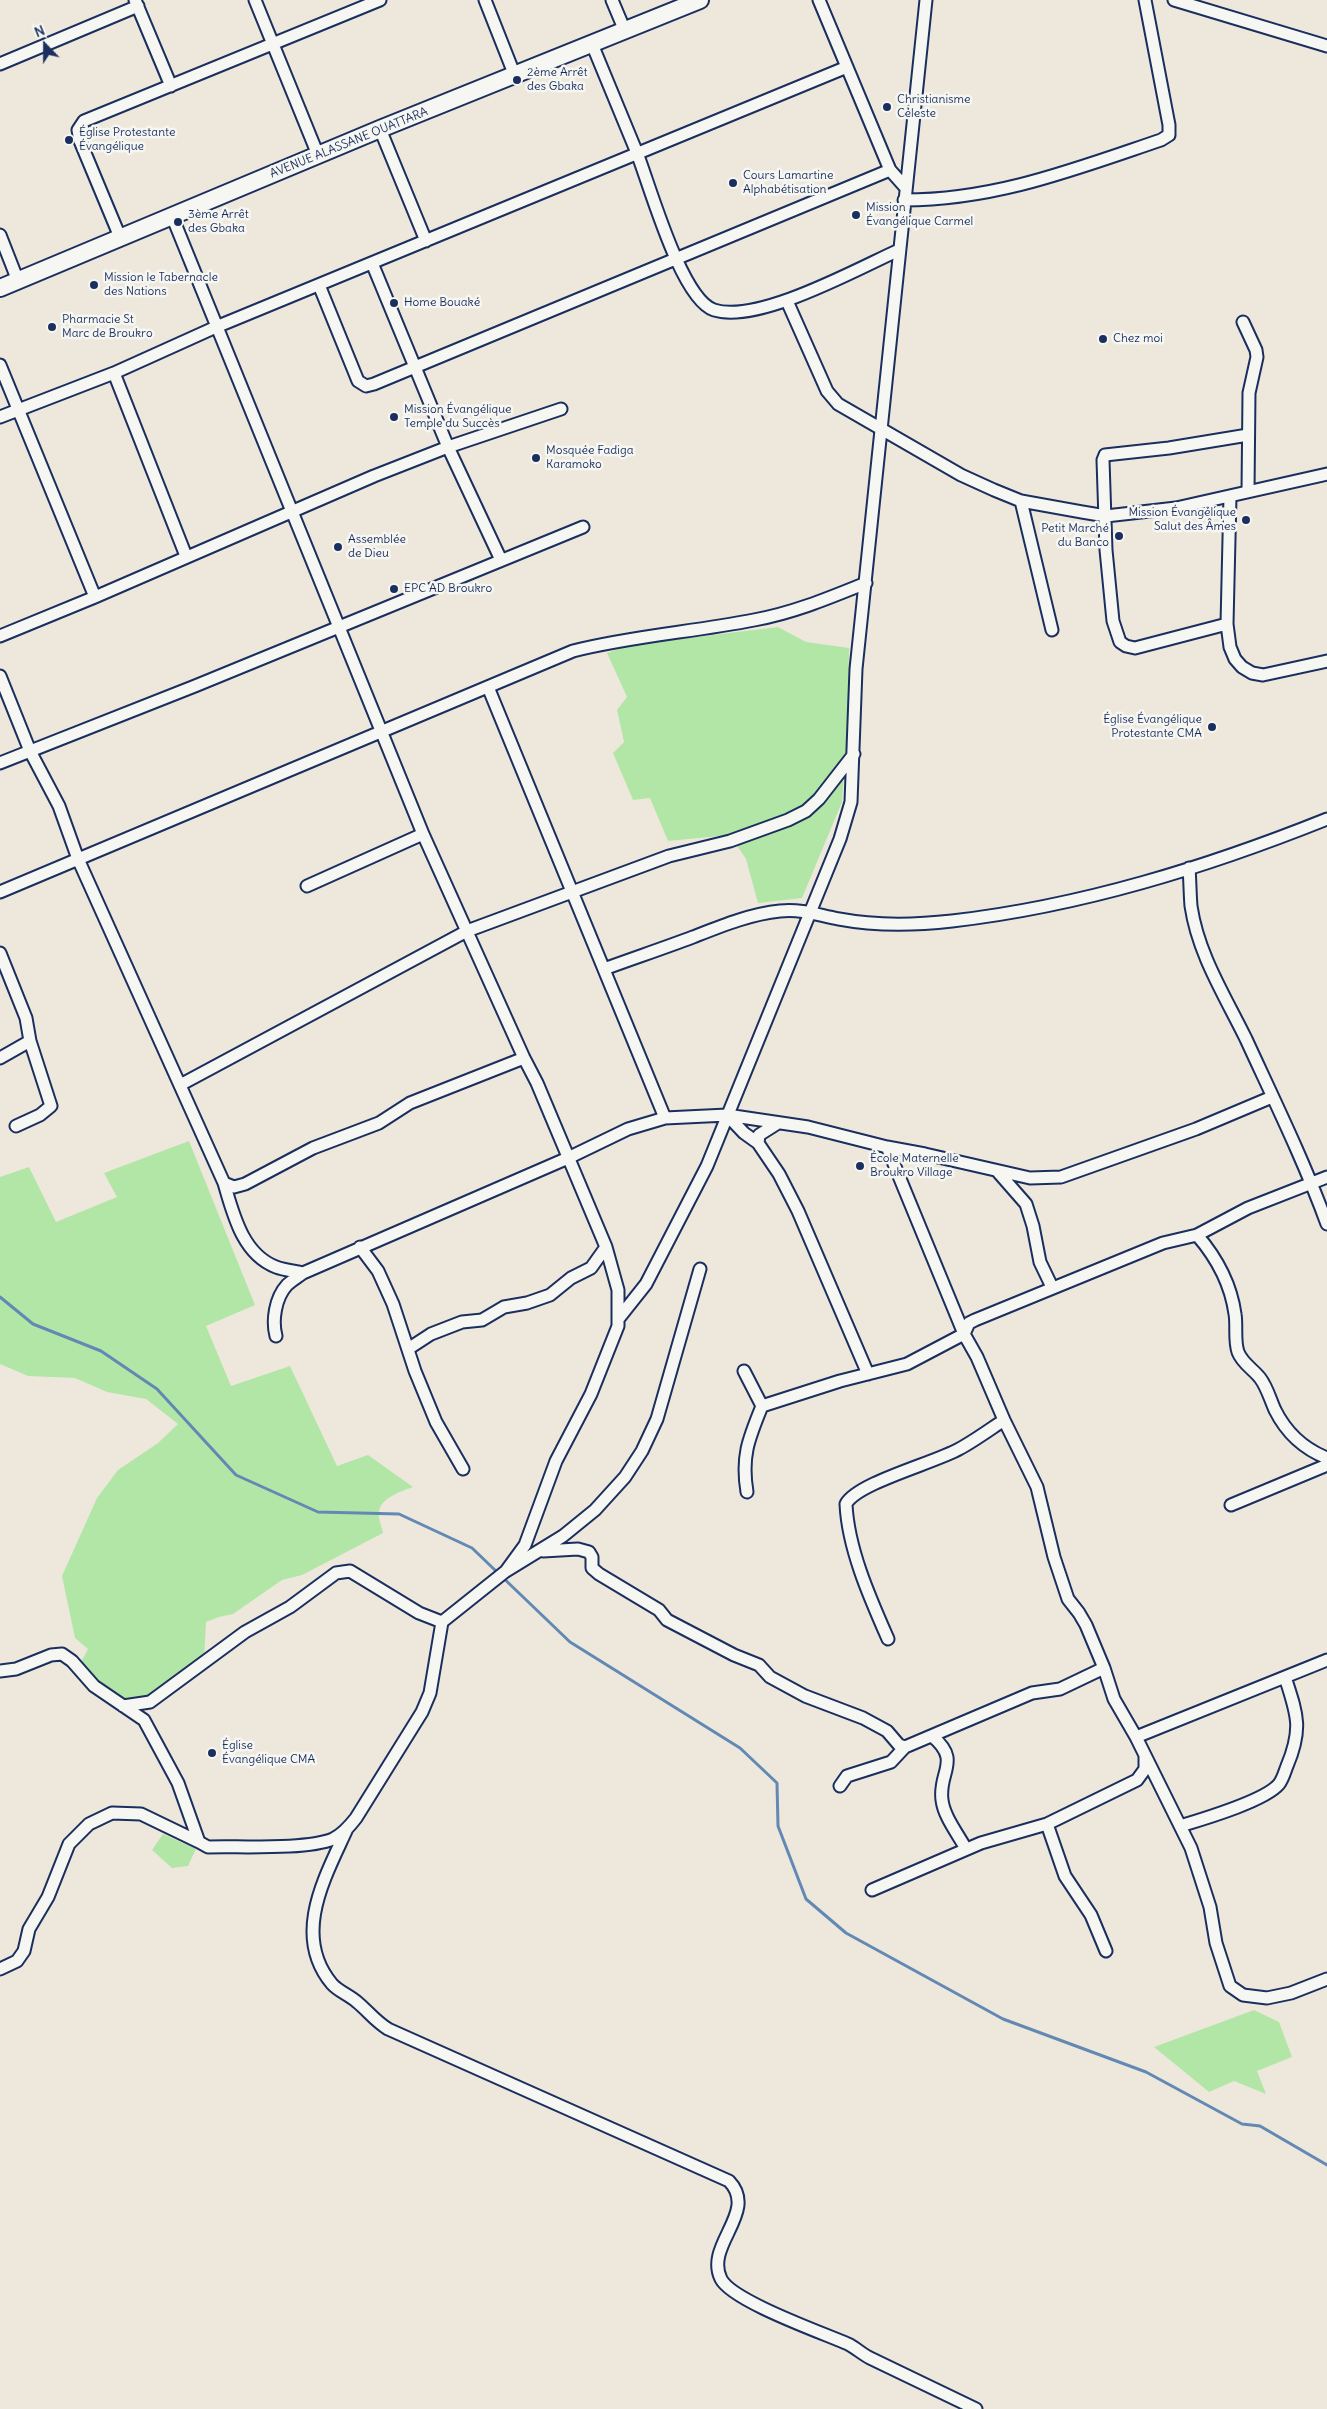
<!DOCTYPE html>
<meta charset="utf-8">
<style>
body{margin:0}
#map{position:relative;width:1327px;height:2409px;overflow:hidden;background:#eee8dc;font-family:Delius,sans-serif}
canvas{display:block}
.north{position:absolute;left:20px;top:20px;width:50px;height:50px;-webkit-text-stroke:4px #f6f6f2;paint-order:stroke;rotate:338deg;font-size:14px;font-weight:700;line-height:20px;text-align:center;color:#1b2f5e}
.north::after{content:'';display:block;margin:auto;width:18px;height:22px;background:#1b2f5e;clip-path:polygon(50% 0,100% 100%,50% 72%,0 100%)}
</style>
<div id="map">
<canvas width="1327" height="2409"></canvas>
<div class="north">N</div>
</div>
<script>
const context = document.querySelector('canvas').getContext('2d');
context.lineJoin = 'round';
function paint(path, color) { context.fillStyle = color; context.fill(path, 'evenodd'); }
function stroke(path, color, width, dash) { context.strokeStyle = color; context.lineWidth = width; context.lineCap = dash ? 'butt' : 'round'; context.setLineDash(dash || []); context.stroke(path); }
function drawText(font, color, halo, rows, align = 'center') {
  context.font = font + ' Delius,sans-serif'; context.lineWidth = 5; context.setLineDash([]); context.textBaseline = 'middle'; context.strokeStyle = halo; context.fillStyle = color; for (const [text, x, y, turn = 0] of rows) {
    context.save(); context.translate(x, y); context.rotate((+turn || 0) * Math.PI / 180); context.textAlign = isNaN(turn) ? turn : align; if (halo) context.strokeText(text, 0, 0); context.fillText(text, 0, 0); context.restore();
  }
}
paint(new Path2D(`
 M778 627 806 642 849 648 848 721 842 802 802 898 758 903 746 859 730 835 668 841 650 798 633 800 613 753 624 742 617 710 627 697 607 653 630 645Z
 M189 1141 255 1305 206 1326 231 1386 290 1366 337 1466 368 1455 413 1487C402 1491 379 1498 379 1513 378 1519 382 1527 383 1533L302 1575 282 1580 233 1614 219 1617 206 1622 204 1660 148 1704 128 1706 90 1676 81 1662 88 1649 75 1638 62 1576 97 1498 118 1470 158 1443 178 1424 146 1399 107 1392 75 1378 28 1376 0 1364V1177L29 1167 56 1222 117 1197 104 1173Z
 M163 1834 196 1849 188 1866 172 1868 152 1850Z
 M1254 2010 1279 2022 1292 2057 1257 2071 1266 2094 1234 2081 1209 2092 1154 2047Z`), '#b2e6a7');
stroke(new Path2D(`
 M0 1297 33 1324 101 1351 157 1389 236 1475 318 1512 399 1514 472 1548 570 1642 740 1748 777 1783 778 1826 806 1899 846 1933 1003 2019 1146 2072 1242 2124 1260 2126 1327 2165`), '#6289b4', 3);
const street = new Path2D(`
 M135 0 171 86
 M255 0 318 155
 M485 0 515 76
 M612 0 625 31
 M819 0 890 170 906 188
 M1174 0 1327 46
 M592 44C607 81 622 117 637 153 650 186 681 299 714 310 758 324 857 269 899 250
 M0 64 138 6
 M380 129 426 241
 M904 200C996 200 1075 169 1161 140L1169 135V125L1145 0
 M172 216 423 834 524 1058 537 1083 606 1247 618 1290V1326L591 1394 556 1461 525 1545 506 1571
 M0 235 18 281
 M120 237 80 141 78 130 84 121 380 0
 M372 263 448 447 501 560
 M319 285 358 381 366 386 374 384 890 170
 M787 301 827 391 838 404 961 475 994 490 1021 501 1082 512 1106 516 1176 508 1327 474
 M1243 322 1256 350 1257 357 1249 393 1248 491
 M0 365 95 597
 M114 373 186 556
 M0 417 114 373 216 327 847 67
 M1230 496 1227 624 1230 647 1235 659 1242 667 1252 673 1263 675 1327 661
 M1021 501 1052 630
 M1227 624 1135 648 1126 646 1120 642 1113 621 1106 550 1103 460 1105 455 1169 448 1248 435
 M0 636 95 597 374 476 448 447 561 409
 M0 676 30 751 59 806 78 859 224 1183C233 1213 242 1254 276 1267 284 1270 294 1271 303 1273L568 1158 628 1129 665 1118 727 1115 808 1127 887 1147 925 1154 1030 1178 1061 1177 1196 1129 1272 1097
 M488 687 665 1118
 M0 763 195 686 583 527
 M1189 868C1190 881 1190 894 1191 906 1198 954 1225 996 1246 1039 1274 1100 1304 1161 1327 1224
 M307 886 423 834
 M0 892 573 651C632 636 693 632 754 620 793 613 829 598 866 583
 M0 953 26 1018 30 1041 0 1058
 M604 969C634 958 664 948 693 937 721 926 750 914 780 911 804 909 817 915 839 919 876 926 916 925 952 921 1082 906 1207 867 1327 819
 M180 1085 467 931 669 856 730 841 788 820 806 811 819 799 854 754
 M727 1115 744 1133 758 1143 779 1174 798 1211 868 1374
 M16 1126 40 1115 51 1106 30 1041
 M758 1143 759 1135 778 1123
 M887 1147 964 1334 977 1357 1004 1420 1037 1487 1054 1557 1068 1599 1079 1613 1086 1625 1104 1668 1114 1699 1136 1737 1191 1848 1210 1907 1216 1943 1230 1986 1243 1995 1267 1998 1291 1993 1327 1979
 M998 1172 1026 1204 1033 1226 1040 1262 1052 1287
 M224 1183 234 1187 245 1184 313 1148 379 1123 410 1103 524 1058
 M1197 1235C1216 1257 1231 1285 1235 1314 1237 1325 1234 1341 1238 1352 1242 1363 1253 1369 1260 1378 1267 1387 1270 1399 1275 1410 1286 1432 1304 1449 1327 1458
 M360 1247 378 1271 393 1304 415 1371 436 1422 463 1469
 M619 1318 646 1284 707 1166 840 839 851 802 856 669 926 0
 M276 1336C272 1321 275 1298 287 1285 291 1281 298 1277 303 1273
 M408 1349 431 1334 462 1322 482 1320 504 1307 527 1303 550 1295 571 1278 591 1268 606 1247
 M744 1371 762 1406C749 1438 741 1456 747 1492
 M762 1406 840 1381 907 1364 964 1334 969 1323 975 1320 1163 1243 1197 1235 1248 1208 1327 1177
 M1231 1505 1327 1465
 M543 1551 578 1549 589 1552 592 1557V1568L599 1574 659 1610 667 1620 734 1655 759 1665 770 1677 805 1696 863 1718 887 1731 899 1745 905 1747 1032 1693 1060 1689 1104 1668
 M888 1639C870 1598 848 1549 846 1504 857 1483 934 1463 959 1449 974 1441 989 1430 1004 1420
 M0 1671 16 1669 51 1655 62 1654 72 1661 94 1686 144 1720 178 1783 199 1842 208 1847C239 1846 306 1850 333 1839 343 1834 349 1827 356 1818L422 1712 430 1693 442 1622 506 1571 563 1536 595 1510 625 1477 642 1451 657 1419 700 1269
 M123 1706 150 1702 245 1632 290 1607 336 1573 350 1571 419 1613 442 1622
 M932 1736C962 1761 938 1772 942 1800 944 1817 958 1834 966 1849
 M1136 1737 1327 1660
 M840 1786 847 1776 891 1762 905 1747
 M1047 1824 1065 1876 1091 1915 1106 1951
 M1180 1826C1203 1819 1265 1801 1279 1784 1283 1779 1285 1771 1287 1766 1303 1728 1297 1714 1285 1677
 M346 1831C324 1879 292 1936 332 1984 338 1991 349 1995 357 2002 368 2011 375 2021 388 2029L729 2181C759 2212 704 2245 721 2279 732 2301 823 2333 848 2344 856 2348 862 2354 870 2358 905 2375 941 2392 976 2409
 M872 1890 981 1843 1047 1824 1137 1780 1145 1769V1757
 M0 1969 17 1961 24 1951 29 1929 48 1897 69 1844 89 1824 112 1813 141 1814 199 1842`);
const secondary = new Path2D(`
 M0 288 380 129 700 0`);
stroke(street, '#1b2f5e', 15);
stroke(secondary, '#1b2f5e', 20);
stroke(street, '#f6f6f2', 11);
stroke(secondary, '#f6f6f2', 16);
for (const [x, y, r, color] of [
 [517,80,5,"#1b2f5e"],
 [887,107,5,"#1b2f5e"],
 [69,140,5,"#1b2f5e"],
 [733,183,5,"#1b2f5e"],
 [856,215,5,"#1b2f5e"],
 [178,222,5,"#1b2f5e"],
 [94,285,5,"#1b2f5e"],
 [394,303,5,"#1b2f5e"],
 [52,327,5,"#1b2f5e"],
 [1103,339,5,"#1b2f5e"],
 [394,417,5,"#1b2f5e"],
 [536,458,5,"#1b2f5e"],
 [1246,520,5,"#1b2f5e"],
 [1119,536,5,"#1b2f5e"],
 [338,547,5,"#1b2f5e"],
 [394,589,5,"#1b2f5e"],
 [1212,727,5,"#1b2f5e"],
 [860,1166,5,"#1b2f5e"],
 [212,1753,5,"#1b2f5e"]
]) { const dot = new Path2D(); dot.arc(x, y, r, 0, 2 * Math.PI); context.fillStyle = color; context.fill(dot); stroke(dot, '#f6f6f2', 2); }
drawText('12px', '#1b2f5e', '#f6f6f2', [
 ["2ème Arrêt",527,73],
 ["des Gbaka",527,87],
 ["Christianisme",897,100],
 ["Céleste",897,114],
 ["Église Protestante",79,133],
 ["Évangélique",79,147],
 ["Cours Lamartine",743,176],
 ["Alphabétisation",743,190],
 ["Mission",866,208],
 ["Évangélique Carmel",866,222],
 ["3ème Arrêt",188,215],
 ["des Gbaka",188,229],
 ["Mission le Tabernacle",104,278],
 ["des Nations",104,292],
 ["Home Bouaké",404,303],
 ["Pharmacie St",62,320],
 ["Marc de Broukro",62,334],
 ["Chez moi",1113,339],
 ["Mission Évangélique",404,410],
 ["Temple du Succès",404,424],
 ["Mosquée Fadiga",546,451],
 ["Karamoko",546,465],
 ["Mission Évangélique",1236,513,"right"],
 ["Salut des Âmes",1236,527,"right"],
 ["Petit Marché",1109,529,"right"],
 ["du Banco",1109,543,"right"],
 ["Assemblée",348,540],
 ["de Dieu",348,554],
 ["EPC AD Broukro",404,589],
 ["Église Évangélique",1202,720,"right"],
 ["Protestante CMA",1202,734,"right"],
 ["École Maternelle",870,1159],
 ["Broukro Village",870,1173],
 ["Église",222,1746],
 ["Évangélique CMA",222,1760]
], 'left');
drawText('12px', '#1b2f5e', '#f6f6f2', [
 ["AVENUE ALASSANE OUATTARA",349,143,-22]
]);
</script>
